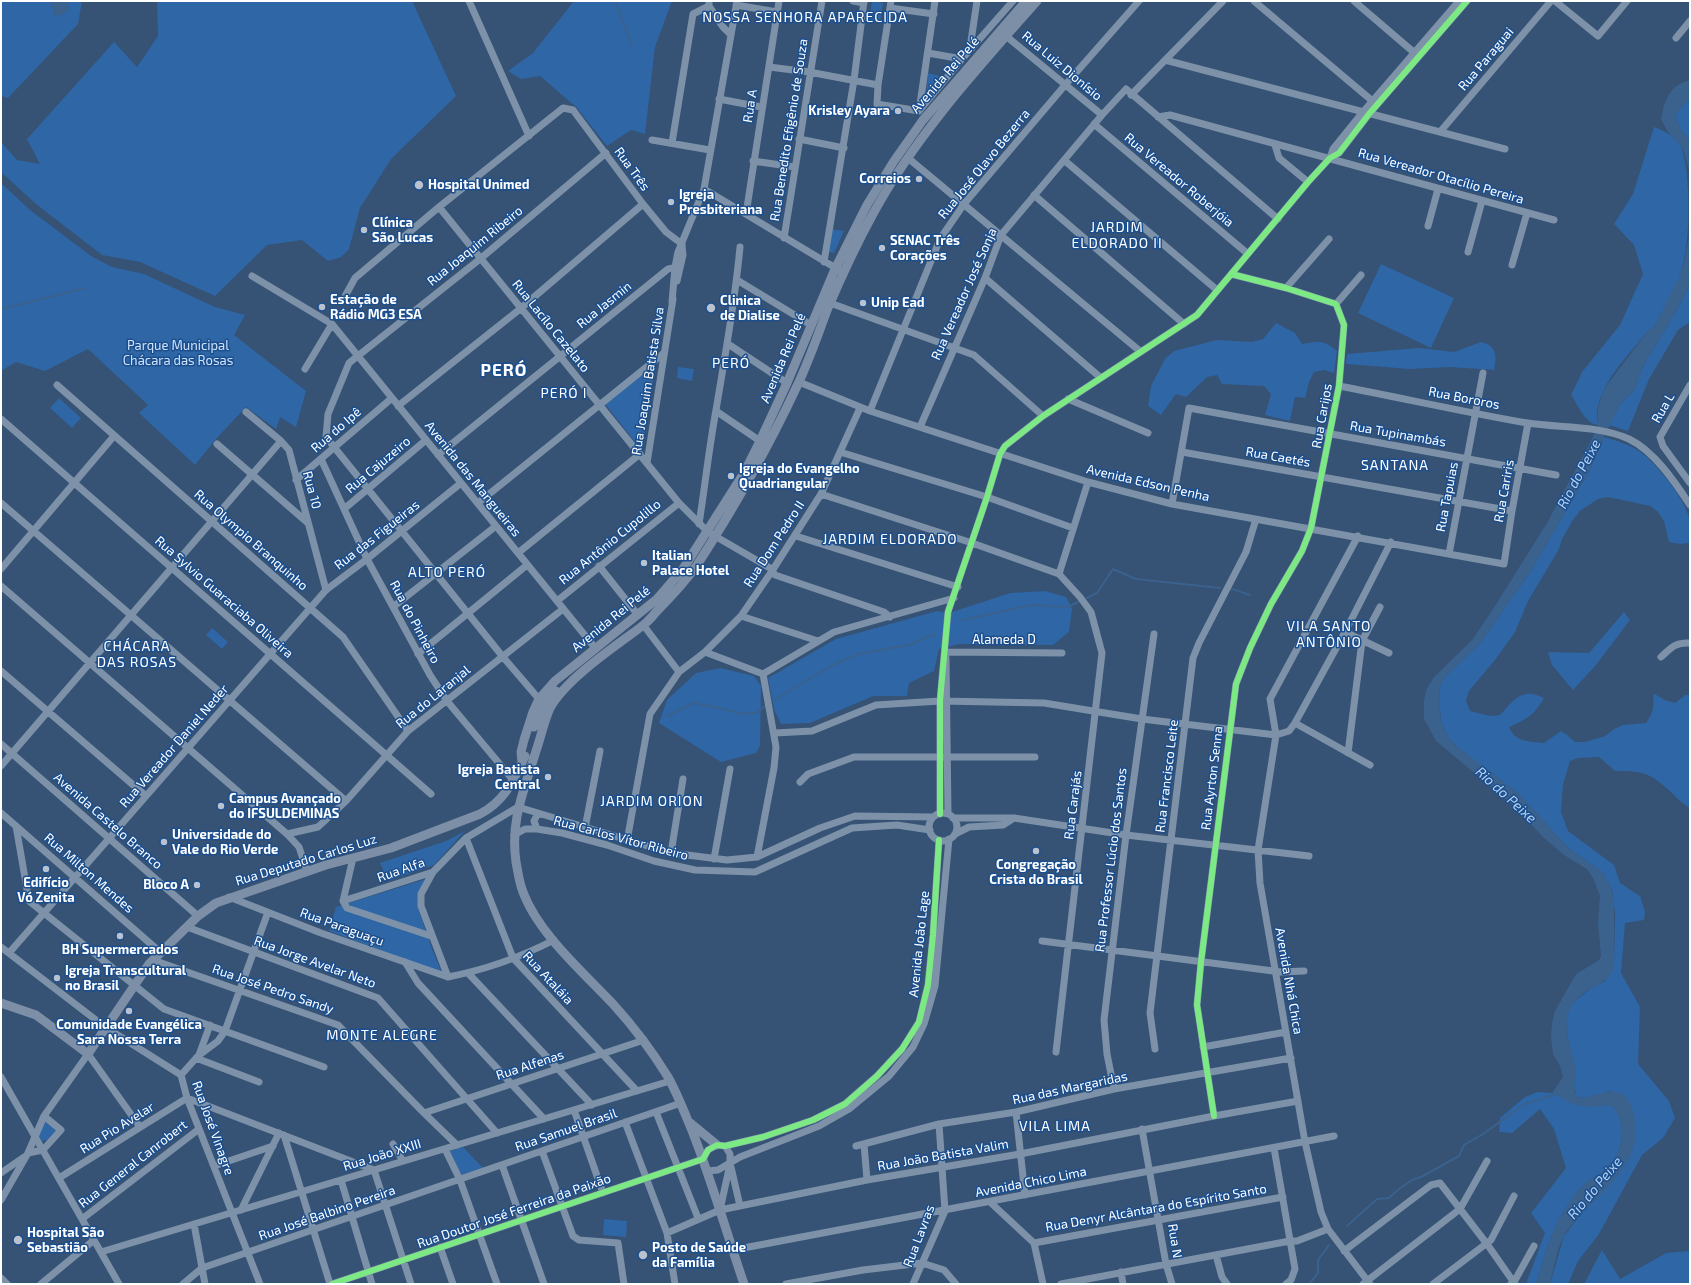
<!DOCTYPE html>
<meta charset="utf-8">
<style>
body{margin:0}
#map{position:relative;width:1691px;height:1285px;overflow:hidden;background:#365274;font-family:"Exo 2",sans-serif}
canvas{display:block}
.frame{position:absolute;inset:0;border:2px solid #fff;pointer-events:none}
</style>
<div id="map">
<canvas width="1691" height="1285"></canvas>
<div class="frame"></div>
</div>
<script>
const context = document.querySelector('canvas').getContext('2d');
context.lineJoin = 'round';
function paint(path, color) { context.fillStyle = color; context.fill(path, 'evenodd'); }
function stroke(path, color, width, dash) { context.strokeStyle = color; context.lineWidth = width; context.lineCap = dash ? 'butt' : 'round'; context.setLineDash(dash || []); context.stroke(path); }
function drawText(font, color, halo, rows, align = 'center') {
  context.font = font + ' "Exo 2",sans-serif'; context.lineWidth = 3; context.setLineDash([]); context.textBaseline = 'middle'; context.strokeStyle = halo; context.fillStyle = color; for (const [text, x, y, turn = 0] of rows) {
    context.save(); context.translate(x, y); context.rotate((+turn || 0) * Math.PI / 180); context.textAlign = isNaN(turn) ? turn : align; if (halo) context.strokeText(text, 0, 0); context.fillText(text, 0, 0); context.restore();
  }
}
paint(new Path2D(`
 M1 1H51L55 16 69 9 66 1H82L78 24 8 98 1 96Z
 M158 1H412L456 96 391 159 360 208 349 249 341 257 328 261 302 240 267 245 215 296 140 262 102 255 36 204 1 172V142L17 160 40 164 27 139 114 42 137 67 158 36 157 2Z
 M574 1H672L655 47 645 134 631 130 607 146 577 108 540 76 521 79 508 71 533 53Z
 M872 1 883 3 880 22 869 21Z
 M928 73 943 77 926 97Z
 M1690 98V140L1680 129 1675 114Z
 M1654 127C1665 131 1675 136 1681 146 1691 173 1691 243 1681 273 1675 291 1663 310 1654 327L1647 332C1628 356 1601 381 1597 413 1597 416 1598 421 1598 425 1585 424 1578 405 1571 395L1582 372 1620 325 1643 274 1634 245 1614 224 1633 194Z
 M1 183 30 210 91 256 112 267 144 274 215 307 245 315 234 335 306 391 296 427 280 417 276 429 246 407 215 440 195 465 139 413 148 405 88 349 45 371 16 362 1 371Z
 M832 229 844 231 834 253 829 252Z
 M1381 264 1454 298 1431 348 1358 313Z
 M1690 284V322L1678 330 1649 379 1628 431 1609 425 1620 404 1635 389 1642 368 1676 311Z
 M1276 323 1295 333 1302 344C1318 341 1323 339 1337 351L1334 373 1324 370 1314 372 1309 382 1305 398 1295 397 1290 421 1265 415 1271 394 1264 386 1222 384 1217 375 1207 377 1186 397 1176 394 1161 415 1148 406 1151 386 1165 359 1174 351 1217 340 1252 342 1263 339Z
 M1481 342C1497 346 1497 356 1494 370L1450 367 1410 369 1346 364 1347 354 1419 348 1454 352Z
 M656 363 643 445 641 448 639 447 605 404Z
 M678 367 694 369 692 381 677 378Z
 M59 398 81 418 72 428 50 408Z
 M1604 437C1617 441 1632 445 1643 454 1659 467 1687 501 1690 522 1691 529 1690 536 1690 543L1680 544 1669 542 1664 521 1658 512 1650 506 1608 497 1598 499 1580 511 1573 520 1562 539 1559 549 1528 601 1515 632 1495 660 1469 691 1466 701 1470 711 1490 716 1500 715C1515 699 1521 687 1544 698 1533 716 1529 718 1509 727 1516 743 1529 741 1544 743L1561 731 1567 735 1575 742H1585L1605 736 1614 729 1623 725 1646 723C1654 712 1654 706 1653 693L1665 700 1675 703 1685 695H1690V808C1684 805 1678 799 1673 794 1650 773 1646 771 1615 771L1599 757 1578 758 1570 761 1563 785 1561 812 1568 831 1614 865 1620 883 1640 896 1645 912 1644 920 1625 923 1621 973 1640 1007 1638 1064 1669 1101 1675 1118 1663 1138 1642 1155 1599 1234 1578 1261 1568 1284H1550L1564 1236 1633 1147 1635 1120 1609 1091C1598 1095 1589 1099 1577 1097L1574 1087 1575 1066 1569 1046 1566 1021 1568 1009 1575 1001 1591 988 1605 981 1614 967 1615 913 1612 890 1603 873 1568 848 1518 793 1463 752 1449 739 1441 722 1439 697 1440 687 1445 677 1481 642 1530 572 1591 468Z
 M1045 591 1066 597 1072 608 1069 632 1053 645 959 644 939 649 934 671 909 683 907 696H873L810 723 781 724 774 709 768 678 836 639 937 611 949 613 1010 593Z
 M1624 612 1630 620 1596 665 1573 690 1552 665 1548 652 1589 653Z
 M212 628 228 642 222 649 206 635Z
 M720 668 754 676 761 686 760 746 756 753 721 762 659 723 667 700 696 673Z
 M465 831 434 865 388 881 380 863 446 841Z
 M426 879 418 908 432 949 442 973 329 931 336 907Z
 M1538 1092 1552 1093 1583 1106 1609 1105 1614 1107C1627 1126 1624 1153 1607 1168 1602 1174 1594 1177 1587 1182 1578 1190 1571 1200 1564 1211 1550 1233 1544 1259 1536 1284H1526L1545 1233 1531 1213 1566 1168 1554 1129 1540 1109 1512 1133 1499 1132 1500 1118 1525 1097Z
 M46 1121 57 1130 47 1140 42 1141 38 1135Z
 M463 1147 483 1168 461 1175 450 1151Z
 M604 1219 627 1221 626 1237 603 1235Z
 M1602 1250 1620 1279 1666 1253 1690 1251V1284H1584Z`), '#2f66a5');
paint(new Path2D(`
 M51 1H66L69 9 61 15 55 16Z
 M1690 80V98L1675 114 1680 129 1690 140V172L1682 147 1668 132 1661 119C1665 99 1669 86 1690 80Z
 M1690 232V284L1676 311 1642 368 1635 389 1620 404 1604 437 1591 468 1530 572 1481 642 1445 677 1440 687 1439 697 1441 722 1449 739 1455 745 1518 793 1568 848 1603 873 1610 885 1614 901V967C1610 978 1603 982 1593 987 1556 1009 1566 1029 1575 1064 1577 1075 1571 1086 1577 1097 1593 1100 1607 1086 1622 1094 1629 1098 1632 1107 1634 1115 1647 1167 1590 1197 1565 1234 1557 1248 1554 1268 1550 1284H1536C1544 1259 1550 1233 1564 1210 1571 1200 1578 1190 1587 1182 1594 1177 1602 1174 1607 1168 1624 1153 1627 1126 1614 1107 1604 1103 1592 1108 1582 1106 1570 1104 1563 1098 1552 1093L1563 1077 1561 1068 1553 1054 1551 1038 1552 1023 1555 1011 1576 974 1599 960 1601 956 1598 922 1600 896 1593 878 1587 869 1564 855 1543 837 1516 808 1436 741 1424 719V701L1426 690 1434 677 1473 639 1493 609 1547 523 1593 437 1598 425V409L1602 394 1607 385 1647 332 1654 327 1679 278 1684 263Z`), '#3b618d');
stroke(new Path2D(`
 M615 1 632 45
 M1 309 85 288
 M1232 589 1250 595
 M1087 598 1097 593 1113 569 1136 579 1220 588
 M963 620 1031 605 1068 607 1078 602
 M774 700 831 666 858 654 909 645 934 634
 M667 716 693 703 715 707 742 714 756 713 765 706
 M1347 1226 1377 1199 1389 1198 1399 1189 1412 1180 1421 1177 1459 1156 1464 1145 1483 1134 1525 1104 1556 1094
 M1309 1284 1318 1273V1260L1329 1245`), '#3b618d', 2);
stroke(new Path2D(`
 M469 1 529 136
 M853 1 864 3
 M891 1 878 85 877 104 919 111
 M1254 1 1376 104
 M1354 1 1417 55
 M1555 1 1598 36 1627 1
 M709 2V6L723 27 730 34
 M736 5 777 12
 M890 8 934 14
 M1006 36 1102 115
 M1676 38 1690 21
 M972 48 971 41 977 1
 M928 53 962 59
 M1165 60 1505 149
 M769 67 809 72 878 85
 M1131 95 1223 1
 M719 99 761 107
 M919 111 962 59 1013 1
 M919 111 935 1
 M1158 117 1170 115 1554 220
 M1094 124 1248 254
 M1440 132 1551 1
 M799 139 844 148
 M652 140 710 150
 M672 143 693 14 709 6
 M1275 145 1279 158 1308 182
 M908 158 1141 352
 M1330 158 1333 149 1363 112 1459 1
 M1064 160 1217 290
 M753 161 795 167
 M704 189 844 273
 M1034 195 1184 324
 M439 207 679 503 708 532 770 568 775 575 884 612 890 617
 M746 214 779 1
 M1428 226 1438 189
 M784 238 822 1
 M1468 252 1482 201
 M824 262 854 80 864 1
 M1512 265 1527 213
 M252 276 332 324 596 649
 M985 278 1101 378
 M737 280 811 325
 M677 281 683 255 682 245
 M1286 288 1329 239
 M343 300 355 278 439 207 563 108 573 110 643 204 666 232 682 244
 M672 302 675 267 678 252 704 189 737 1
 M830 303 974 355 1043 416
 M1336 304 1361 275
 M728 344 787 383
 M305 369 332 324
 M799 382 870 411 1088 482 1172 504 1504 564 1512 511 1528 423
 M57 385 343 637 408 731
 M1690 385 1660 437 1663 446 1690 483
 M1339 386C1402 398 1464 412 1527 423 1560 428 1597 425 1629 439 1654 451 1675 482 1690 505
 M1068 399 1148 433
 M398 406 520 309 643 204
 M716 411 760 441
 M870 411 940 239 964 204 1066 84 1139 1
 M246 412 281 441 289 450 326 590
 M1 419 431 794
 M920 427 985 278 1001 235 1102 115 1126 89 1278 219
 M217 444 308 523
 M840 452 987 497 1073 528
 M1182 452 1512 511
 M438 455 668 269 675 267
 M321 459 367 559 430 675 447 701 513 780
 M647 463 673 299
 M296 480 392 398
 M821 494 972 543 1059 574 1080 597 1091 612 1102 653 1056 1052
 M1 503 346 801
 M478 503 664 353
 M1172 504 1189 408 1556 475
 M344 509 426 440
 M699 524C705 486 709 448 716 410 725 356 735 302 740 247
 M796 536 958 587
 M1358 536 1270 699 1276 735 1258 850 1260 883 1305 1142 1321 1212 1328 1229 1370 1284
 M518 553 640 454
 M1449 554 1483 373
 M599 566 638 615
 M1 569 114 436
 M1059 574 1088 482
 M1 586 287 834 299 847 307 871
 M557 601 679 503
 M393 607 496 526
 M741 616 818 641
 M644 626 679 672
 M1345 632 1389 653
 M705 652 763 674
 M945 652 1062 653
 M418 654 527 565
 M1661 657C1671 648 1675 642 1690 643
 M946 658 948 814
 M1 671 146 796
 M763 674 834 632 954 598
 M539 699 503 657 326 437 328 414 349 363 480 259 606 153
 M1295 723 1370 765
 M775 733 812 731 876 705 940 701 1044 703 1142 719 1276 735 1289 731 1295 723 1345 632 1391 542
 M1 744 198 916
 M1348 753 1362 641 1380 607
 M1 766 281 441
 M800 782 808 774 854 757H1035
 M1 813 160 952
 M929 827a14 14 0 1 1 28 0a14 14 0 1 1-28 0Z
 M940 814V701L948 612 987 497 1000 454 1005 446 1043 416 1197 315 1308 182 1330 158 1339 153 1369 114 1467 1
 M953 818H1014L1126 835 1309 856
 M16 826 29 901 164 1009 324 1067
 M585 828 600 751
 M537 829 534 821 537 815 541 814
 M287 834 318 827 346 801 408 731 563 609
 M955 834 969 827 1003 825 1014 818
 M514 835 525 829H537L562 833 607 845 654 861 695 870 755 872 852 828 897 825 930 830
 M466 838 513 958 637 1091
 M627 841 650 714 679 672 705 652 741 616 772 571 821 494 860 408
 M671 853 683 779
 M757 857 774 768 776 747 763 674
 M353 858 343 901 347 908 431 936
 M714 859 730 769
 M433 872 421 894V906L448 977
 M229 897 321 933 448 977
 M343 901 433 872 466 838 518 807 671 853 727 860 757 857 820 828 855 816 933 817
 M187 927 378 998 497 1133
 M1042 941 1281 972 1304 971
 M1 947 105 1027 181 1075 187 1098 260 1284
 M9 953 326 590 367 559 461 483
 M153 960 338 1025 424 1113 457 1145
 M405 962 418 983 544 1119
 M468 973 592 1105
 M448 977C484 970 521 957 554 940
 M1203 1047 1286 1032
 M1155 1049 1150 1013 1193 658 1199 643 1246 552 1256 519
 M199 1055 210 1025
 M196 1058 259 1082
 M181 1075 198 1056 218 1041 225 1031 268 912
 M1 1077 119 1284
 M1114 1089 1107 1054 1104 1020 1126 835 1154 634
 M574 1110 603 1193
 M656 1112 698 1218
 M1016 1112 1025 1195
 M424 1113 644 1040
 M1214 1116 1197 1005 1201 962 1236 684 1250 648 1271 604 1302 551 1311 528 1339 386 1344 325 1336 304 1286 288 1231 274
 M625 1122 667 1233 675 1284
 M1142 1129 1166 1264 1172 1284
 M284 1135 330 1284
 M393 1144 403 1161
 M864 1144 867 1180
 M856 1146 939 1124 1016 1112 1114 1089 1291 1058
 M1274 1148 1295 1269 1291 1280 1286 1284
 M445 1149 460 1180 497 1284
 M542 1151 573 1236 579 1240 618 1243 624 1284
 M28 1153 43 1150 61 1130 44 1116
 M502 1165 544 1284
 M214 1166 273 1146
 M731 1167 740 1206
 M707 1171 718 1170 740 1157 819 1126 849 1109 889 1076 913 1047 924 1024 935 986 949 839
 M1 1173 24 1157
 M59 1178 187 1098 374 1170 411 1284
 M341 1180 372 1284
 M1 1200 28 1153 44 1116 88 1054 140 1127
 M990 1202 1034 1243 1043 1284
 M241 1210 279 1133
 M720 1210 730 1164V1154L725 1146
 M82 1219 199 1129
 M194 1224 205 1284
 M667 1233 720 1210 867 1180 1020 1154 1214 1116 1298 1101
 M1034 1243 1283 1197
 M440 1247 453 1284
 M733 1250 1334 1136
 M1344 1251 1431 1185 1440 1183 1487 1244 1515 1284
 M101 1252 670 1081
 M1216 1255 1222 1277 1227 1284
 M1121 1272 1123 1284
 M1 1278 7 1284
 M41 1284 94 1240
 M183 1284 202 1268 681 1103
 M332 1284 703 1159 708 1150 717 1145 725 1146 763 1137 813 1120 845 1104 877 1076 902 1049 919 1022 928 985 933 935 939 840
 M786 1284 863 1270 922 1263 944 1270 956 1284
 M913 1284 945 1211 939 1124
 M1061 1284 1290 1241H1297L1328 1229
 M1363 1284 1460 1209 1487 1161
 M1433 1284 1491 1240 1514 1196
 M1511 1284 1514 1282 1534 1246`), '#7d92a8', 7);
stroke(new Path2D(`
 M534 727 542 708 556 691
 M522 762 521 752 524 740 533 712 539 699 555 681 657 599 683 569 744 473 760 441 787 383 835 269 867 205 894 161 923 120 1026 1
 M1 1003 36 1015 88 1054 149 964 198 916 216 903 326 865 391 848 480 814C505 801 513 781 525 756
 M689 1122 717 1145
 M744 1284C727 1234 712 1182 693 1133 685 1114 678 1095 668 1077 652 1051 634 1027 613 1004 583 972 538 933 523 892 519 882 518 872 516 862 510 820 524 791 536 751 541 737 544 721 550 708 566 679 614 647 641 627 647 623 652 617 657 611 671 597 685 582 697 565 734 508 768 448 797 386 809 361 818 334 828 308 842 275 857 243 874 212 917 134 978 68 1037 1`), '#7d8ea7', 9);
stroke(new Path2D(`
 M940 814V701L948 612 987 497 1000 454 1005 446 1043 416 1197 315 1308 182 1330 158 1339 153 1369 114 1467 1
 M1214 1116 1197 1005 1201 962 1236 684 1250 648 1271 604 1302 551 1311 528 1339 386 1344 325 1336 304 1286 288 1231 274
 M332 1284 703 1159 708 1150 717 1145 725 1146 763 1137 813 1120 845 1104 877 1076 902 1049 919 1022 928 985 933 935 939 840`), '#7ce984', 6);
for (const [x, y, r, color] of [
 [898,111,4,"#b9c2ce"],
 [919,179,4,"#b9c2ce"],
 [419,185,5,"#b9c2ce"],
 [671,202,4,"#b9c2ce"],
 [364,230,4,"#b9c2ce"],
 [882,248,4,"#b9c2ce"],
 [863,303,4,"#b9c2ce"],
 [322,307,4,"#b9c2ce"],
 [711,308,5,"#b9c2ce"],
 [731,476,4,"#b9c2ce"],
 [644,563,4,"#b9c2ce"],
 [548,777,4,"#b9c2ce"],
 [221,806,4,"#b9c2ce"],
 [164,842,4,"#b9c2ce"],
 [1036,851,4,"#b9c2ce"],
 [46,869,4,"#b9c2ce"],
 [197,885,4,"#b9c2ce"],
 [120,936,4,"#b9c2ce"],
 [57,978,4,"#b9c2ce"],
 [129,1011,4,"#b9c2ce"],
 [18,1240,5,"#b9c2ce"],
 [643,1255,5,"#b9c2ce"]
]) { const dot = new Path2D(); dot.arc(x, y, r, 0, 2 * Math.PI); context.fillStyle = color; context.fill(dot); stroke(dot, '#1b4f8f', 1.5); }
drawText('13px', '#fff', '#1b4f8f', [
 ["Rua Paraguai",1486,59,-50],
 ["Rua Luiz Dionísio",1062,66,40],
 ["Avenida Rei Pelé",945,75,-49],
 ["Rua A",750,106,-81],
 ["Rua Benedito Efigênio de Souza",789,130,-81],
 ["Rua José Olavo Bezerra",984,164,-51],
 ["Rua Três",632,169,54],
 ["Rua Vereador Otacílio Pereira",1441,176,16],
 ["Rua Vereador Roberjóia",1179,180,40],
 ["Rua Joaquim Ribeiro",475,246,-39],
 ["Rua Vereador José Sonja",964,294,-66],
 ["Rua Jasmin",604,305,-39],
 ["Rua Lacílo Cazelato",551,326,51],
 ["Avenida Rei Pelé",783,358,-67],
 ["Rua Joaquim Batista Silva",648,381,-81],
 ["Rua Bororos",1464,398,11],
 ["Rua L",1663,408,-60],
 ["Rua Carijos",1322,416,-80],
 ["Rua do Ipê",336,430,-41],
 ["Rua Tupinambás",1398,434,10],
 ["Rua Caetés",1278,457,10],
 ["Rua Cajuzeiro",378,465,-40],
 ["Avenida das Mangueiras",473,479,51],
 ["Avenida Edson Penha",1148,483,13],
 ["Rua 10",312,490,75],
 ["Rua Cariris",1504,491,-80],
 ["Rua Tapuias",1447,497,-79],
 ["Rua das Figueiras",377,535,-38],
 ["Rua Olympio Branquinho",251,540,41],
 ["Rua Antônio Cupolillo",610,542,-39],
 ["Rua Dom Pedro II",774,544,-57],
 ["Rua Sylvio Guaraciaba Oliveira",224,597,41],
 ["Avenida Rei Pelé",611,619,-39],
 ["Rua do Pinheiro",415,622,62],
 ["Alameda D",1004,640],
 ["Rua do Laranjal",433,697,-39],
 ["Rua Vereador Daniel Neder",174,746,-49],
 ["Rua Francisco Leite",1167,776,-83],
 ["Rua Ayrton Senna",1212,778,-83],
 ["Rua Carajás",1073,805,-83],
 ["Avenida Castelo Branco",108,821,41],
 ["Rua Carlos Vítor Ribeiro",621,838,15],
 ["Rua Deputado Carlos Luz",306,860,-17],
 ["Rua Professor Lúcio dos Santos",1111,860,-83],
 ["Rua Alfa",401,870,-19],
 ["Rua Milton Mendes",89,873,41],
 ["Rua Paraguaçu",342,927,20],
 ["Avenida João Lage",919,944,-84],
 ["Rua Jorge Avelar Neto",315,962,20],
 ["Rua Ataláia",548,978,47],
 ["Avenida Nhá Chica",1289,981,80],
 ["Rua José Pedro Sandy",273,989,19],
 ["Rua Alfenas",530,1065,-18],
 ["Rua das Margaridas",1070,1088,-12],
 ["Rua Pio Avelar",117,1128,-32],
 ["Rua José Vinagre",213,1128,70],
 ["Rua Samuel Brasil",566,1130,-19],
 ["Rua João XXIII",382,1155,-17],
 ["Rua João Batista Valim",943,1155,-10],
 ["Rua General Canrobert",133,1164,-38],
 ["Avenida Chico Lima",1031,1182,-11],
 ["Rua Denyr Alcântara do Espírito Santo",1156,1208,-10],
 ["Rua Doutor José Ferreira da Paixão",514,1211,-19],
 ["Rua José Balbino Pereira",327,1213,-19],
 ["Rua Lavras",919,1236,-69],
 ["Rua N",1175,1241,81]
]);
drawText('bold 13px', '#fff', '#1b4f8f', [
 ["Krisley Ayara",890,111,"right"],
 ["Correios",911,179,"right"],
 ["Hospital Unimed",428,185],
 ["Igreja",679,195],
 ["Presbiteriana",679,210],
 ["Clínica",372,223],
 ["São Lucas",372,238],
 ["SENAC Três",890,241],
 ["Corações",890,256],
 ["Estação de",330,300],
 ["Rádio MG3 ESA",330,315],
 ["Clinica",720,301],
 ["de Dialise",720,316],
 ["Unip Ead",871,303],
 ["Igreja do Evangelho",739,469],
 ["Quadriangular",739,484],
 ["Italian",652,556],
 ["Palace Hotel",652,571],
 ["Igreja Batista",540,770,"right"],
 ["Central",540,785,"right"],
 ["Campus Avançado",229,799],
 ["do IFSULDEMINAS",229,814],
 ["Universidade do",172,835],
 ["Vale do Rio Verde",172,850],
 ["Congregação",1036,865,"center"],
 ["Crista do Brasil",1036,880,"center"],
 ["Edifício",46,883,"center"],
 ["Vó Zenita",46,898,"center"],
 ["Bloco A",189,885,"right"],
 ["BH Supermercados",120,950,"center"],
 ["Igreja Transcultural",65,971],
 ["no Brasil",65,986],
 ["Comunidade Evangélica",129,1025,"center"],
 ["Sara Nossa Terra",129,1040,"center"],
 ["Hospital São",27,1233],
 ["Sebastião",27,1248],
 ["Posto de Saúde",652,1248],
 ["da Família",652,1263]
], 'left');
drawText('13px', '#cfe3fa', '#1b4f8f', [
 ["Parque Municipal",178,346],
 ["Chácara das Rosas",178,361]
]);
context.letterSpacing = '1px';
drawText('14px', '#fff', '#1b4f8f', [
 ["NOSSA SENHORA APARECIDA",805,17],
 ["JARDIM",1117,227],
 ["ELDORADO II",1117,243],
 ["PERÓ",731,363],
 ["PERÓ I",564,393],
 ["SANTANA",1395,465],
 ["JARDIM ELDORADO",890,539],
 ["ALTO PERÓ",447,572],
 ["VILA SANTO",1329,626],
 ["ANTÔNIO",1329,642],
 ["CHÁCARA",137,646],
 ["DAS ROSAS",137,662],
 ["JARDIM ORION",652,801],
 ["MONTE ALEGRE",382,1035],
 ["VILA LIMA",1055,1126]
]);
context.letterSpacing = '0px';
drawText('italic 14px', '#b5d3f5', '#1b4f8f', [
 ["Rio do Peixe",1579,474,-62],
 ["Rio do Peixe",1506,795,42],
 ["Rio do Peixe",1595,1188,-50]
]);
context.letterSpacing = '1px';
drawText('bold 17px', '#fff', '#1b4f8f', [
 ["PERÓ",504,370]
]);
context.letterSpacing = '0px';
</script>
